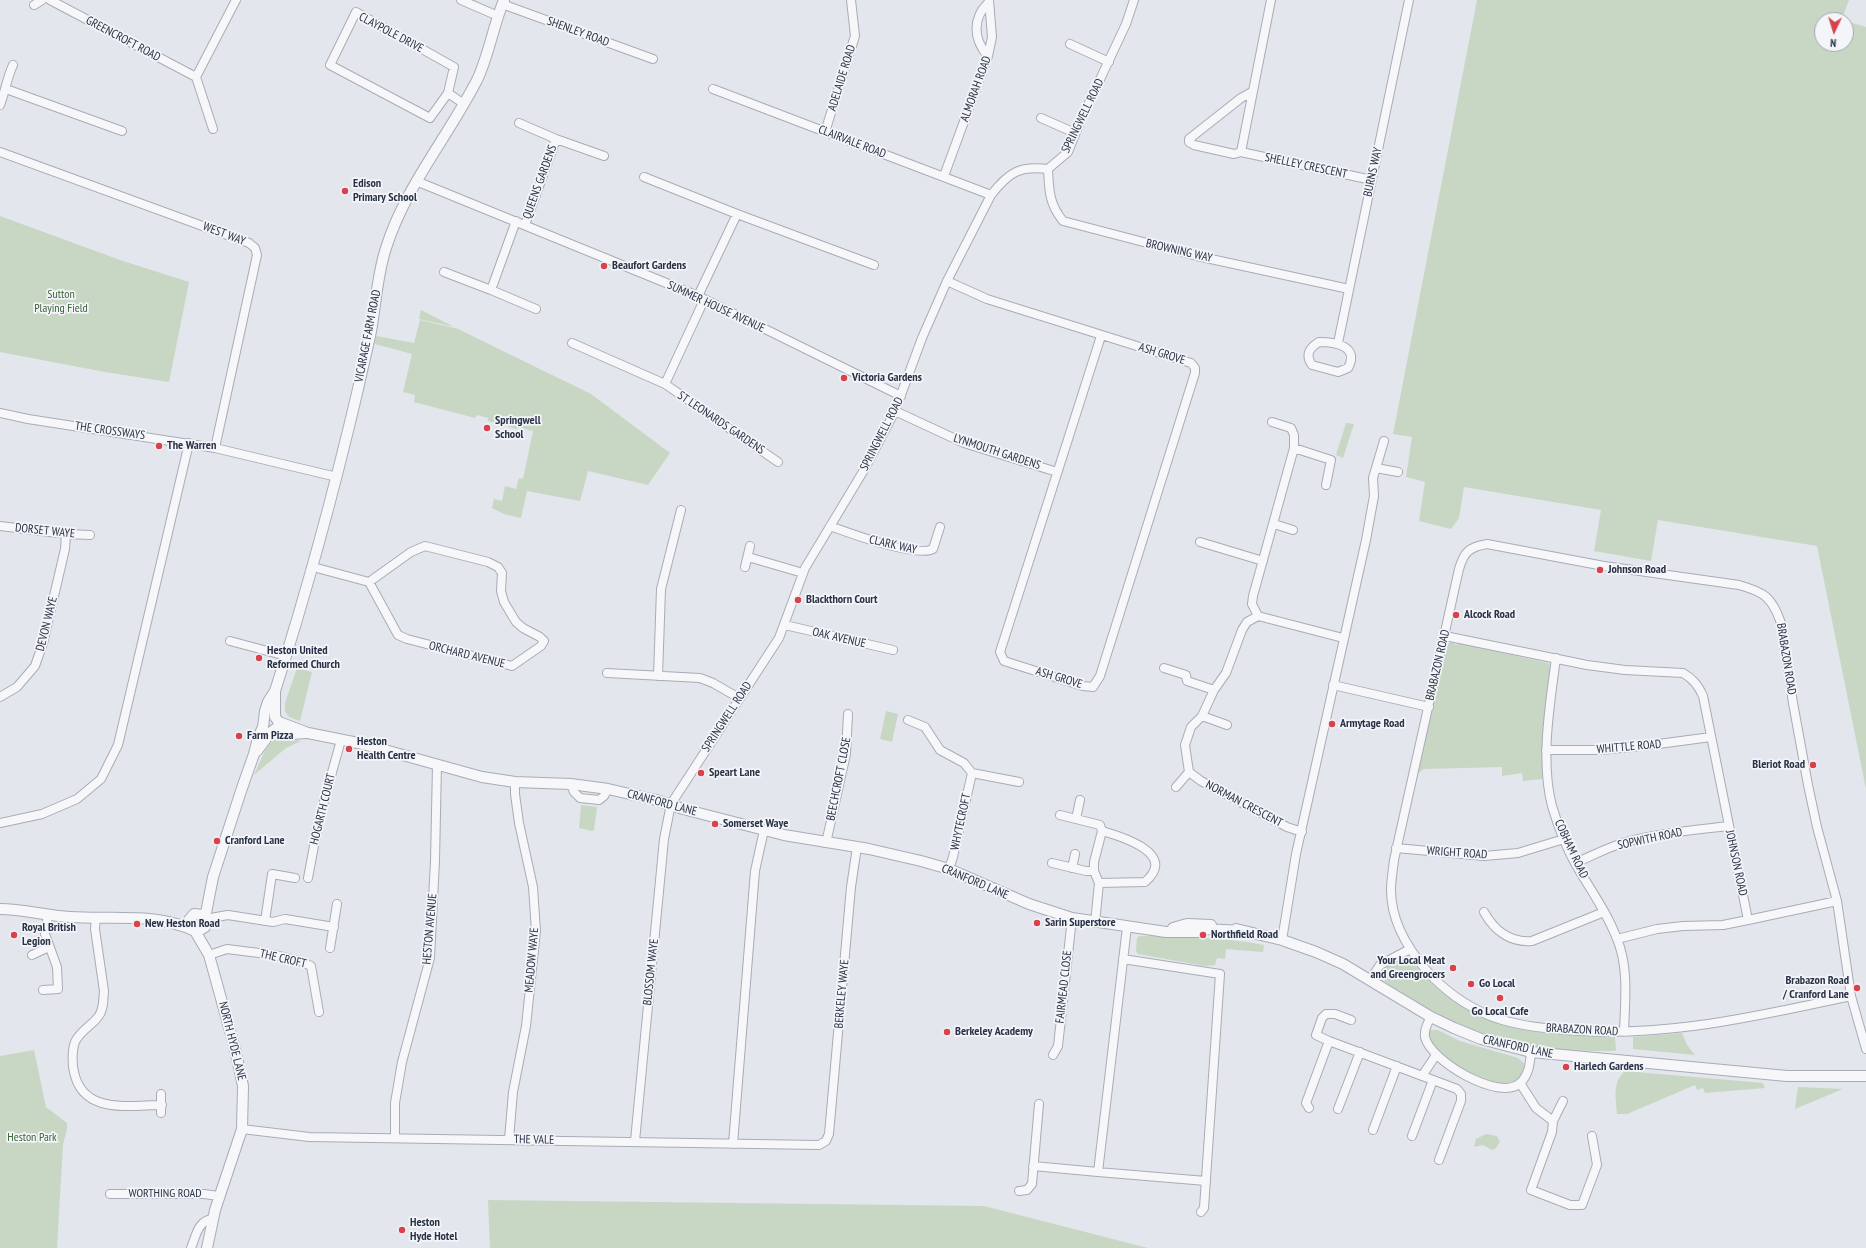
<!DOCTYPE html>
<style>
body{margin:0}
#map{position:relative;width:1866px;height:1248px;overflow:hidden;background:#e3e6ec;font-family:"PT Sans Narrow",sans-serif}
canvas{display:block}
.north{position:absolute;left:1814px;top:12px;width:40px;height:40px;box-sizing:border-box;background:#f3f5f9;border:1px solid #a2a7b1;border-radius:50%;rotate:184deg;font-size:11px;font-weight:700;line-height:16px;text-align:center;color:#293246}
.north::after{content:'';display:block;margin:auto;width:14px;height:18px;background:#d8424c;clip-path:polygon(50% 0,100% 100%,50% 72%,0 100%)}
</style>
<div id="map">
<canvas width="1866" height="1248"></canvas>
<div class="north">N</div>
</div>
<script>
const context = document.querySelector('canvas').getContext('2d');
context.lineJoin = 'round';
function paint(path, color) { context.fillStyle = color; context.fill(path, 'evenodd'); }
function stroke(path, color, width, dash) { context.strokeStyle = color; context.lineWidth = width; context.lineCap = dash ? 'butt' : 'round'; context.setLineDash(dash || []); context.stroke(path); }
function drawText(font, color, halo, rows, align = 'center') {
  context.font = font + ' "PT Sans Narrow",sans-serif'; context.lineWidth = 3.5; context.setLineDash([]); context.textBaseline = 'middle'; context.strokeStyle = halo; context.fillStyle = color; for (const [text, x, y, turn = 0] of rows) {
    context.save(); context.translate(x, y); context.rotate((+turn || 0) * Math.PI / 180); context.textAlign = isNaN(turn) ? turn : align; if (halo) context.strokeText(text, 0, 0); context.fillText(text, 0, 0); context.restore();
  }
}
paint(new Path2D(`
 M1477 0H1849L1842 19 1844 20H1822V44H1846V21L1866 27V789L1817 546 1658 520 1651 561 1594 551 1601 510 1464 487 1459 518 1451 529 1419 521 1425 482 1406 477 1412 437 1393 434Z
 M0 216 120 260 189 282 169 382 105 372 0 352Z
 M421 310 454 327 419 319Z
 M420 320 458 329 591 394 670 453 648 485 588 471 580 501 527 491 521 518 504 514 492 508 494 499 502 501 505 486 516 489 519 478 523 479 533 431 518 427 517 429 488 421V418L477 415 475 418 414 402 415 395 403 392 412 354 375 344 376 336 414 343Z
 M1346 423 1354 424 1343 458 1336 455Z
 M1454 642V644L1457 645 1458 643 1548 663 1550 666 1542 743V779L1523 781 1522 773 1502 776V767L1424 769 1418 773 1446 648 1449 643Z
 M297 668 312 672 300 721 289 717 285 711V703Z
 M886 711 898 714 892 742 880 739Z
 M280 737 301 741 286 748 254 775C261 762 265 742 280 737Z
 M581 805 597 807 594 830 592 831 579 828Z
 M1139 936C1182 936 1222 937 1264 945L1263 952 1226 949 1225 959 1217 958 1215 965 1205 966 1138 954 1136 951 1137 938Z
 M1407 956C1413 961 1416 967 1421 972 1428 980 1437 989 1446 995 1494 1032 1556 1036 1615 1037L1616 1051C1588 1051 1558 1051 1531 1046 1488 1039 1446 1021 1410 997 1400 991 1387 985 1380 976 1383 968 1398 957 1407 956Z
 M1429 1030H1438L1460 1041 1518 1058 1524 1063C1526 1068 1524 1073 1520 1077 1515 1082 1509 1085 1501 1085 1482 1084 1440 1058 1431 1042 1428 1038 1429 1034 1429 1030Z
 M1682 1033 1687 1045 1695 1055 1633 1049V1037Z
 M34 1050 46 1107 67 1123C68 1132 64 1137 63 1145L57 1248H0V1056Z
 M1625 1071 1763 1083 1765 1088 1705 1093 1703 1088 1697 1090 1695 1085 1627 1114H1617C1616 1099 1612 1082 1625 1071Z
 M1798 1087 1843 1089 1795 1109Z
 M1486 1134 1497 1136 1500 1142 1495 1149 1492 1150 1483 1145 1474 1147 1476 1139Z
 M488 1200 984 1206 1148 1248H490Z`), '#c7d7c4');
const minor = new Path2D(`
 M50 0 196 77
 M461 0 498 16
 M1271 0 1241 152 1372 180
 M502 4 653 59
 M34 5 42 0
 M1070 44 1109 62
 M988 56C973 39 972 18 989 2
 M6 89 122 131
 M713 89 991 195
 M448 93 454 67 356 12 330 65 430 118 448 93 464 104
 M0 105C5 92 7 78 13 65
 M1041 118 1075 133
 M519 123 556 139 525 225
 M213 129 196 77 236 0
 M825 132 855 36 851 0
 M556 139 604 156
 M0 152 249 243 255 248 257 255 215 448
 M1241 152 1234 154 1194 145 1189 142V139L1241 98 1252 92
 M1048 169C1049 190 1049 204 1063 221L1197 256 1349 289
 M944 176 988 56 992 37 989 0
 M644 177 737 214
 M416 181 698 296 901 396
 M516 221 491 290 536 309
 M444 272 491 290
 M947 281 987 299 1191 363 1195 368V373L1100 676 1093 687 1083 686 1004 661 1000 652 1101 336
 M698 296 737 214 874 265
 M704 300 665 384 778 462
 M1319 342C1335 342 1360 346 1348 368L1338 372 1312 365C1305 355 1309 348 1319 342Z
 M572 343 665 384
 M1338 343 1409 0
 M895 411 964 443 1057 472
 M0 413 28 419 215 448 337 477
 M1294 448 1331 460 1326 485
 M1376 468 1398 472
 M1274 524 1293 530
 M0 526 66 534 90 535
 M830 526C849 533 916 558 933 549L940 527
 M1200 542 1263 561
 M748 557 803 573
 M313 567 369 582 411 552 425 546 488 562 498 567 502 573 501 591 504 602 516 622 523 628 540 637 544 641 541 646 512 666 407 639 398 635 369 582
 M745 567 750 546
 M1258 616 1252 604 1253 596 1294 448V435L1291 428 1272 422
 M785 625 893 650
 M1445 636 1587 665 1625 670 1683 673C1693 679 1698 685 1703 696L1748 920
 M230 641 286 656
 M1556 658C1550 704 1540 760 1552 806 1558 826 1566 847 1576 865 1590 889 1607 912 1617 939 1629 967 1625 1001 1624 1032
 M1164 668 1186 675 1187 681 1214 690
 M607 673 700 678 713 683 739 698
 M658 676 661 589 681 510
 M1333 685 1429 707
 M0 697 17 687 35 666 43 643 65 549 66 534
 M1202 716 1227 725
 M908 720 925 727 940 750 964 763 972 773 953 857 949 869
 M1546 750H1601L1651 745 1711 737
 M972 773 1019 782
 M571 784 574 792 580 798 599 800 604 796 608 789
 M1176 787 1189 772
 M1060 815 1100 825 1102 831 1094 862V871L1099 883 1095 923
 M1076 819 1080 800
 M0 823 42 814 77 799 101 779 118 745 189 443
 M1302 832 1287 827 1201 781 1189 772 1185 745 1191 727 1202 716 1214 690 1226 673 1242 630 1247 622 1258 616 1343 638
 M826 843 846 754 848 714
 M1396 848 1484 856 1518 853 1564 839
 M1052 863 1086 871H1094
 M1575 863C1592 856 1608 847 1626 842 1659 833 1695 830 1729 826
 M1072 868 1075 854
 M308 878 319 819 341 740
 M1099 883 1145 882C1178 854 1123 837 1102 831
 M1484 912C1494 930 1510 943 1532 941L1604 912
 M96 917 95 929 104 991C103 1000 104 1010 98 1017 91 1026 80 1031 75 1042 72 1050 72 1064 74 1072 83 1115 129 1105 162 1105
 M205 919 228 915 273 922 285 919 334 927
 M265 921 272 874 295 878
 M1617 939 1657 929 1683 926 1723 925 1748 920 1837 901
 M1282 940 1296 854 1366 540 1374 496 1373 478 1384 441
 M330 948 337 904
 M32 955 49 947
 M209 955 227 949 275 955 300 961 311 966 319 1012
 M1123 959 1220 974 1204 1208 1201 1212
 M1370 980 1380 965 1410 949
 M43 990 58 989 57 967 45 934 48 915
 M1851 996C1753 1017 1657 1040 1555 1029 1533 1027 1509 1024 1488 1015 1465 1005 1444 990 1427 971 1408 949 1391 920 1391 890 1391 880 1393 870 1394 860L1459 569C1464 552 1469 547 1487 544L1604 566 1739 585C1764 592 1772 597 1781 623L1793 703 1808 785 1817 827 1837 901 1851 996 1866 1049
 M1431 1017C1428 1022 1424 1031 1425 1037 1430 1061 1500 1102 1520 1083 1529 1075 1530 1063 1531 1052
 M1329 1041 1316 1035 1322 1018 1326 1014H1335L1351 1020
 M1053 1055 1058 1046 1072 918
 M1422 1076 1436 1055
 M1520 1083 1536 1108 1553 1121 1552 1132 1531 1190 1570 1205H1582L1597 1165 1592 1136
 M1309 1108 1306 1103 1329 1041 1457 1089 1461 1094V1101L1439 1160
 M1338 1109 1360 1052
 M161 1113V1094
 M1553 1121 1563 1101
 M242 1129 309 1137 819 1145 826 1141 829 1134 851 887 857 847
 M1373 1130 1397 1066
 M1412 1136 1433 1080
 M395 1138V1103L402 1062 430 958 435 861 437 765
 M509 1139 513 1092 526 1026 536 931 533 887 519 823 515 794V782
 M635 1141 664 839 671 804 779 638 805 568 864 470 895 411 922 338 947 281 991 195C1009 172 1019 166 1048 169L1068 152 1080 122 1126 24 1134 0
 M733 1144 755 871 764 830
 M1033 1166 1098 1172 1127 927
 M1098 1172 1206 1181
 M1019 1191 1027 1190 1032 1184 1039 1104
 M110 1194H204L219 1196
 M191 1248C196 1236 198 1220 213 1219`);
const tertiary = new Path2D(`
 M279 722 308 733 363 744 482 777 515 782 571 784 608 789 656 800 683 809 784 835 869 849 921 861 949 869 1029 904 1072 918 1166 932H1198L1205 929 1242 931
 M275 731 291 734 306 733
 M257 751 271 732 278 727 279 722 275 717V692
 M0 909C24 909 46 916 70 917 113 920 155 912 195 931L200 930 205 927
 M205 918 213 877 242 788 254 754 258 738 263 727 265 711 268 702 275 691C307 591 334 491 358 389 362 370 367 351 371 331 376 304 377 275 386 248 405 187 448 137 477 80 489 55 493 26 504 0
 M190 928 189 920 194 914 203 915 206 923
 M1173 928 1187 924 1211 925
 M1236 929 1282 940 1316 952 1343 964 1431 1017 1454 1028 1481 1039 1531 1052 1787 1076H1866
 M195 931 209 955 235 1049 243 1086 242 1129 215 1210 207 1248`);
stroke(minor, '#a7acb7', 10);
stroke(tertiary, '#a7acb7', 12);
stroke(minor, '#f7f7fa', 8);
stroke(tertiary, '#f7f7fa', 10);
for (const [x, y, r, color] of [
 [345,191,4,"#d8424c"],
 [604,266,4,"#d8424c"],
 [844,378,4,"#d8424c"],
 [487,428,4,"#d8424c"],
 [159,446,4,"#d8424c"],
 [1600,570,4,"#d8424c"],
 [798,600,4,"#d8424c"],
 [1456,615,4,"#d8424c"],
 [259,658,4,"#d8424c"],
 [1332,724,4,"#d8424c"],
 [239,736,4,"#d8424c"],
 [349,749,4,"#d8424c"],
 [1813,765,4,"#d8424c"],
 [701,773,4,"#d8424c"],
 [715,824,4,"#d8424c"],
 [217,841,4,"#d8424c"],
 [1037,923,4,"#d8424c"],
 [137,924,4,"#d8424c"],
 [14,935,4,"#d8424c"],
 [1203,935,4,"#d8424c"],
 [1453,968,4,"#d8424c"],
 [1471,984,4,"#d8424c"],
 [1857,988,4,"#d8424c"],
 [1500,998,4,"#d8424c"],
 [947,1032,4,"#d8424c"],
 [1566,1067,4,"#d8424c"],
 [402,1230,4,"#d8424c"]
]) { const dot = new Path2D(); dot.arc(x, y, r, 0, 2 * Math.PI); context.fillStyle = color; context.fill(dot); stroke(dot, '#f3f5f9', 1.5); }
drawText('12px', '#293246', '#f3f5f9', [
 ["SHENLEY ROAD",578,32,20],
 ["CLAYPOLE DRIVE",391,33,28],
 ["GREENCROFT ROAD",123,39,28],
 ["ADELAIDE ROAD",842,78,-73],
 ["ALMORAH ROAD",976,89,-70],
 ["SPRINGWELL ROAD",1083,116,-64],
 ["CLAIRVALE ROAD",852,142,21],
 ["SHELLEY CRESCENT",1306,166,12],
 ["BURNS WAY",1373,172,-78],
 ["QUEENS GARDENS",540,182,-70],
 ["WEST WAY",224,234,21],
 ["BROWNING WAY",1179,251,13],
 ["SUMMER HOUSE AVENUE",716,307,25],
 ["VICARAGE FARM ROAD",368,336,-79],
 ["ASH GROVE",1162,354,17],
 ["ST LEONARDS GARDENS",721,423,34],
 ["THE CROSSWAYS",110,431,8],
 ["SPRINGWELL ROAD",882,434,-63],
 ["LYNMOUTH GARDENS",997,452,18],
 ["DORSET WAYE",45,531,6],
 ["CLARK WAY",893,545,13],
 ["DEVON WAYE",47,624,-76],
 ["OAK AVENUE",839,638,13],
 ["ORCHARD AVENUE",467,655,14],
 ["BRABAZON ROAD",1786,659,81],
 ["BRABAZON ROAD",1438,665,-77],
 ["ASH GROVE",1059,678,17],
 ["SPRINGWELL ROAD",727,717,-57],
 ["WHITTLE ROAD",1629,747,-5],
 ["BEECHCROFT CLOSE",839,779,-79],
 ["CRANFORD LANE",662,803,15],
 ["NORMAN CRESCENT",1244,804,28],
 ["HOGARTH COURT",323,809,-76],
 ["WHYTECROFT",961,822,-78],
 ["SOPWITH ROAD",1650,839,-12],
 ["COBHAM ROAD",1571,849,65],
 ["WRIGHT ROAD",1457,853,4],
 ["JOHNSON ROAD",1736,863,78],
 ["CRANFORD LANE",975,882,23],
 ["HESTON AVENUE",430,929,-85],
 ["THE CROFT",283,959,13],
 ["MEADOW WAYE",532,960,-85],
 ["BLOSSOM WAYE",651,972,-84],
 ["FAIRMEAD CLOSE",1064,987,-84],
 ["BERKELEY WAYE",842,994,-85],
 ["BRABAZON ROAD",1582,1030,3],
 ["NORTH HYDE LANE",232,1041,76],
 ["CRANFORD LANE",1518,1047,12],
 ["THE VALE",534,1140,1],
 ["WORTHING ROAD",165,1194]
]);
drawText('bold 12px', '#293246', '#f3f5f9', [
 ["Edison",353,184],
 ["Primary School",353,198],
 ["Beaufort Gardens",612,266],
 ["Victoria Gardens",852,378],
 ["Springwell",495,421],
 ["School",495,435],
 ["The Warren",167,446],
 ["Johnson Road",1608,570],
 ["Blackthorn Court",806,600],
 ["Alcock Road",1464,615],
 ["Heston United",267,651],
 ["Reformed Church",267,665],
 ["Armytage Road",1340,724],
 ["Farm Pizza",247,736],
 ["Heston",357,742],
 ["Health Centre",357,756],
 ["Bleriot Road",1805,765,"right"],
 ["Speart Lane",709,773],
 ["Somerset Waye",723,824],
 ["Cranford Lane",225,841],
 ["Sarin Superstore",1045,923],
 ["New Heston Road",145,924],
 ["Royal British",22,928],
 ["Legion",22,942],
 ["Northfield Road",1211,935],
 ["Your Local Meat",1445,961,"right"],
 ["and Greengrocers",1445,975,"right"],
 ["Brabazon Road",1849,981,"right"],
 ["/ Cranford Lane",1849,995,"right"],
 ["Go Local",1479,984],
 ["Go Local Cafe",1500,1012,"center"],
 ["Berkeley Academy",955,1032],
 ["Harlech Gardens",1574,1067],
 ["Heston",410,1223],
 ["Hyde Hotel",410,1237]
], 'left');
drawText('12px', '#3b6336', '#f3f5f9', [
 ["Sutton",61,295],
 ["Playing Field",61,309],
 ["Heston Park",32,1138]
]);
</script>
